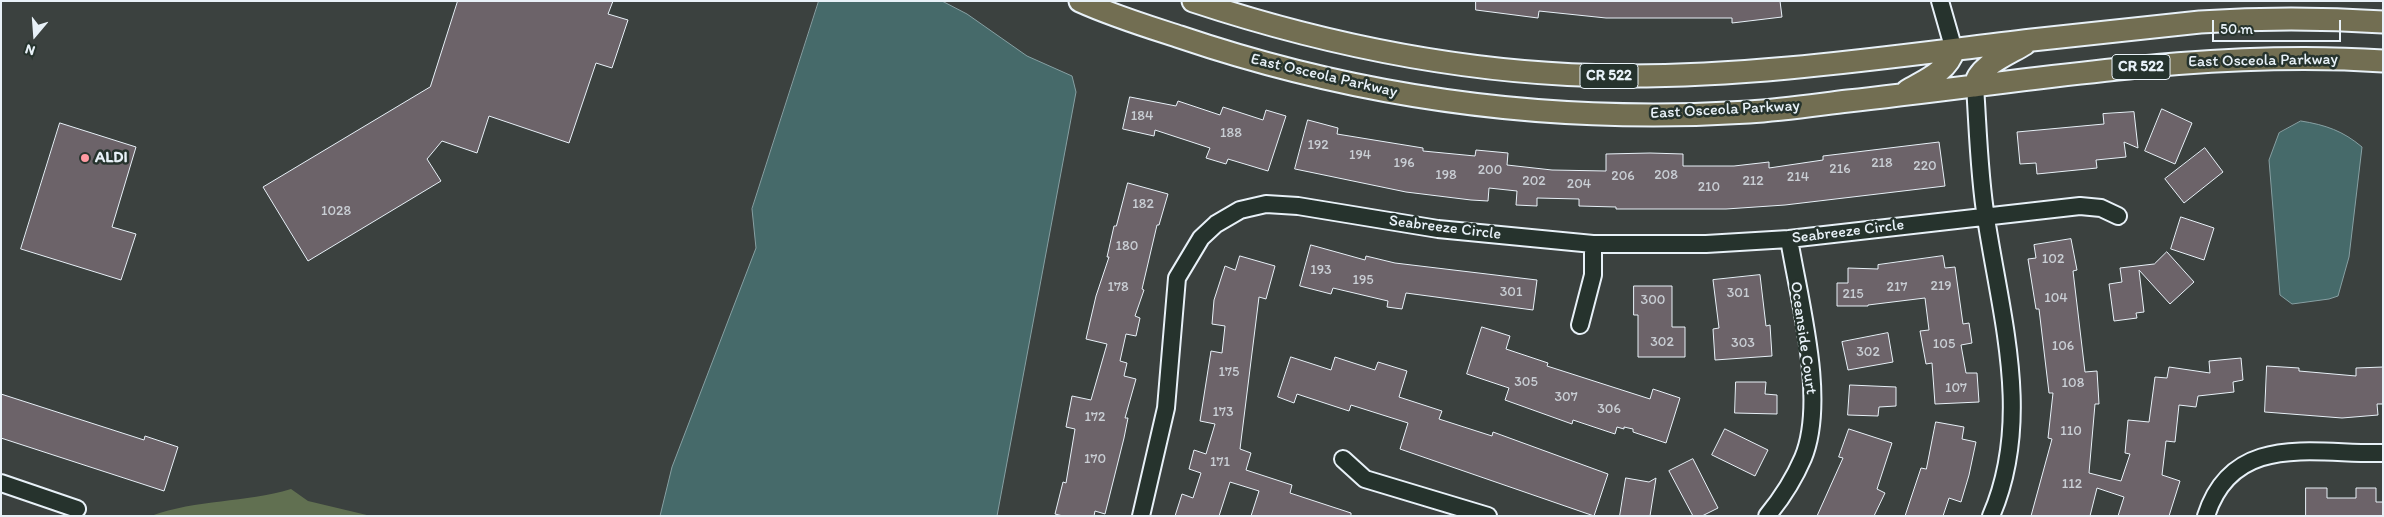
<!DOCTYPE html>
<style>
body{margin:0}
#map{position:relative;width:2384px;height:517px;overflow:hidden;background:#3b413f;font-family:Itim,sans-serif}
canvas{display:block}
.frame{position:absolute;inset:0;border:2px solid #e8f1f8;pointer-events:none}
.north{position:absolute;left:10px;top:10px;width:50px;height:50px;-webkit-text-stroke:4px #26332d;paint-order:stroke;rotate:198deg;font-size:14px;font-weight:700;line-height:20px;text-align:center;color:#e8f1f8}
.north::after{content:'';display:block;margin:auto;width:18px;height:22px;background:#e8f1f8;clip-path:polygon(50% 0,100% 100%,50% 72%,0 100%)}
.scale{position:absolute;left:2212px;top:20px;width:129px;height:22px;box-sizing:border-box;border:2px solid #e8f1f8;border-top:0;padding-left:6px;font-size:15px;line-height:18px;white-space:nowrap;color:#e8f1f8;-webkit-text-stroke:4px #26332d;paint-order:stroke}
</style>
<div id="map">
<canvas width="2384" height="517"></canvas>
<div class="frame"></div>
<div class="north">N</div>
<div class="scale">50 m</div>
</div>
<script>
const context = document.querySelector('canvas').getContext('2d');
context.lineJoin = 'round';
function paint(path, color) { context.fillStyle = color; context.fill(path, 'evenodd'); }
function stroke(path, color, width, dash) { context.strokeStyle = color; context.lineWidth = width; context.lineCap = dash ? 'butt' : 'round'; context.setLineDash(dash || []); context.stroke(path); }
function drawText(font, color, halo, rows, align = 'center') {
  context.font = font + ' Itim,sans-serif'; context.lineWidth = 5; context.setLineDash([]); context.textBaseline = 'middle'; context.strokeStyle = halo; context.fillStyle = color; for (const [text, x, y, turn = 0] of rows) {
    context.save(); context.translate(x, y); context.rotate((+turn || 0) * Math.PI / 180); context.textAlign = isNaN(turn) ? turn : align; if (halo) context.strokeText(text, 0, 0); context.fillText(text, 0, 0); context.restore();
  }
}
paint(new Path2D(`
 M291 489 308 501 371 516H151C197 499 245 503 291 489Z`), '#617051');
const water = new Path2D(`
 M819 1H942L967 14 1027 56 1072 76 1076 92 997 516H660L672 467 756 248 752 209Z
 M2301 121C2326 125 2343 131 2362 147L2349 257 2338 296 2329 299 2292 304 2280 295 2269 160 2279 133Z`);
paint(water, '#466a6a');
stroke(water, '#87a0a3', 1);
const building = new Path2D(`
 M458 1H613L608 14 628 20 612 68 596 63 569 143 489 116 477 153 442 141 427 159 441 181 308 261 263 187 430 87Z
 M1476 1H1780L1782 17 1732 23V18H1606L1539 11 1538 18 1476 10Z
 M1130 97 1176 106 1178 101 1220 115 1223 107 1263 120 1266 110 1286 116 1268 171 1228 159 1226 164 1206 158 1210 148 1155 130 1154 136 1123 129Z
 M2162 109 2192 123 2175 164 2145 151Z
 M2134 112 2138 148 2124 142 2126 157 2096 160 2097 168 2037 174 2036 163 2020 164 2017 132 2104 124 2103 114Z
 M1308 120 1338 128 1337 134 1423 148V151L1475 156 1476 150 1508 153 1507 165 1552 170 1606 171V154L1650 153 1683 154V166H1734L1769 162V168L1823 160V156L1939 142 1945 186 1785 205 1726 209H1616V207L1579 206V199L1537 198V206L1516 205 1517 191 1489 188 1488 201 1471 200 1406 192 1295 169Z
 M60 123 136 147 112 227 136 234 121 280 21 249Z
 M2205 148 2223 172 2184 203 2165 179Z
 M1128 183 1168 194 1159 225H1157L1142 289 1144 290 1135 316 1140 318 1136 336 1126 334 1120 361 1127 363 1124 376 1136 379 1125 418H1128L1124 438 1105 514 1095 511 1094 516H1063L1055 514 1063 482 1066 483 1075 429 1066 427 1072 396 1091 400 1107 344 1086 339 1096 296 1109 257H1107L1114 226H1116Z
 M2181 217 2214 228 2204 260 2171 249Z
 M2071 239 2077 270 2073 271 2085 372 2097 371 2099 404H2095L2089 473 2121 481 2130 454 2125 453 2128 420 2149 422 2155 377 2167 378 2169 367 2210 373 2209 361 2241 358 2243 380 2233 382 2234 392 2198 396 2196 407 2179 405 2175 442 2166 441 2162 475 2180 481 2169 516H2118L2124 497 2097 488 2090 516H2031L2052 439 2048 438 2053 393H2049L2039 309H2036L2028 259 2036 258 2034 245Z
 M1311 245 1365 260 1366 256 1395 263 1537 280 1533 310 1406 293 1402 309 1387 307 1388 301 1333 288 1331 294 1300 286Z
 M2167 252 2194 282 2170 304 2139 270 2144 312 2136 313 2137 318 2114 321 2109 284 2122 282 2120 268 2154 264Z
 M1240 256 1275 266 1266 299 1259 297 1240 449 1251 453 1246 470 1292 485 1290 493 1351 513V516H1251L1259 491 1230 482 1219 516H1175L1182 494 1193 498 1201 473 1189 469 1194 450 1206 454 1215 424 1200 421 1211 351 1222 353 1225 326 1212 324 1214 300 1225 266 1235 270Z
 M1943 256 1945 268 1955 267 1963 324 1969 323 1972 343 1961 345 1966 373H1977L1979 402 1935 404 1932 363 1926 364 1920 331 1929 330 1925 298 1868 305V306H1837V283H1848V268L1878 269V265Z
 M1760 275 1766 326 1770 325 1772 356 1715 360 1713 329 1719 328 1713 280Z
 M1634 286H1672V327H1685V357H1638V315H1634Z
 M1482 327 1510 336 1506 349 1548 363 1547 366 1650 399 1653 389 1680 398 1666 443 1633 432V429L1624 427V429L1617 427 1615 434 1573 420 1572 424 1505 400 1509 388 1467 374Z
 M1888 333 1893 362 1848 370 1842 342Z
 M1291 357 1331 370 1335 357 1375 370 1378 362 1407 371 1399 397 1442 411 1439 419 1492 436 1493 432 1608 474 1594 516 1400 449 1408 423 1351 405 1349 411 1297 394 1294 403 1278 397Z
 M2267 366 2299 368V371L2356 376V368L2383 367V404H2377L2378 415 2342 418 2265 412Z
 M1736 382H1766L1765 394 1777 395V414L1735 413Z
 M1850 385 1896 387V406L1879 407 1878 416 1848 415Z
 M1 394 144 440 145 436 178 447 164 491 1 438Z
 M1936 422 1964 427 1962 439 1976 442 1969 475 1961 502 1949 498 1943 516H1905L1921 468 1926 469Z
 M1725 429 1768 450 1755 476 1712 455Z
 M1849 429 1892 443 1877 489 1885 493 1874 516H1817L1843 458 1839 457Z
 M1693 459 1718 508 1702 516H1693L1669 471Z
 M1626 478 1649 482 1656 478 1650 516H1620Z
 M2306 488H2327V498H2356V488H2376V502H2383V516H2306Z`);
paint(building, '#6c6369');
stroke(building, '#e8f1f8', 1);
const minor = new Path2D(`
 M1940 1 1954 50
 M1975 86C1978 130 1979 175 1986 218 2001 317 2033 419 1991 516
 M1580 325 1593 275V244
 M1343 459 1365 479 1488 516
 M1 483 77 509
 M1141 516 1166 408 1177 278 1201 238 1216 224 1240 210 1266 204 1298 206 1438 229 1593 244H1706L1789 239 2080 206 2101 208 2118 216
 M1767 516C1782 498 1794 479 1803 458 1827 400 1799 300 1789 239
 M2206 516C2233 431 2315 455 2383 453`);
const major = new Path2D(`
 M1080 1C1113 16 1146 26 1180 37 1363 99 1556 124 1749 112 1782 110 1815 105 1848 101 2026 82 2203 49 2383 61
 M1193 1C1329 46 1475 75 1619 76 1758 77 1895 56 2032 40 2088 34 2144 28 2200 22 2261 18 2321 18 2383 22
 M1975 86C1977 66 2009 54 2025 44
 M1907 91C1925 80 1947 72 1954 50`);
stroke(minor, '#e8f1f8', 20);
stroke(major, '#e8f1f8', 25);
stroke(minor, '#26332d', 16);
stroke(major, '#726e52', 21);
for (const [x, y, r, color] of [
 [85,158,5,"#ff9aa2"]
]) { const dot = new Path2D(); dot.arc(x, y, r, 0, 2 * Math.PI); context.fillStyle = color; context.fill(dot); stroke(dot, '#26332d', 2); }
drawText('14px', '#c9ced4', null, [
 ["184",1142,116],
 ["188",1231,133],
 ["192",1318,145],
 ["194",1360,155],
 ["196",1404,163],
 ["218",1882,163],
 ["220",1925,166],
 ["216",1840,169],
 ["200",1490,170],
 ["198",1446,175],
 ["208",1666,175],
 ["206",1623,176],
 ["214",1798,177],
 ["202",1534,181],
 ["212",1753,181],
 ["204",1579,184],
 ["210",1709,187],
 ["182",1143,204],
 ["1028",336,211],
 ["180",1127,246],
 ["102",2053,259],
 ["193",1321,270],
 ["195",1363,280],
 ["219",1941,286],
 ["178",1118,287],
 ["217",1897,287],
 ["301",1511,292],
 ["301",1738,293],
 ["215",1853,294],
 ["104",2056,298],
 ["300",1653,300],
 ["302",1662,342],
 ["303",1743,343],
 ["105",1944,344],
 ["106",2063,346],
 ["302",1868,352],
 ["175",1229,372],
 ["305",1526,382],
 ["108",2073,383],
 ["107",1956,388],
 ["307",1566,397],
 ["306",1609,409],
 ["173",1223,412],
 ["172",1095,417],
 ["110",2071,431],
 ["170",1095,459],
 ["171",1220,462],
 ["112",2072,484]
]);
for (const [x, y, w] of [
 [2141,67,58],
 [1609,76,58]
]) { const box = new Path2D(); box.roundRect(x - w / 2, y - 12.5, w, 25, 4); context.fillStyle = '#26332d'; context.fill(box); stroke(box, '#e8f1f8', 1); }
drawText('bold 15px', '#e8f1f8', null, [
 ["CR 522",2141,67],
 ["CR 522",1609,76]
]);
drawText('16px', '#e8f1f8', '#26332d', [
 ["East Osceola Parkway",2263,61,-1],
 ["East Osceola Parkway",1324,76,13],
 ["East Osceola Parkway",1725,110,-3],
 ["Seabreeze Circle",1445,228,7],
 ["Seabreeze Circle",1848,232,-7],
 ["Oceanside Court",1803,338,82]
]);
drawText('bold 16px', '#e8f1f8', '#26332d', [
 ["ALDI",95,158]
], 'left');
</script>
